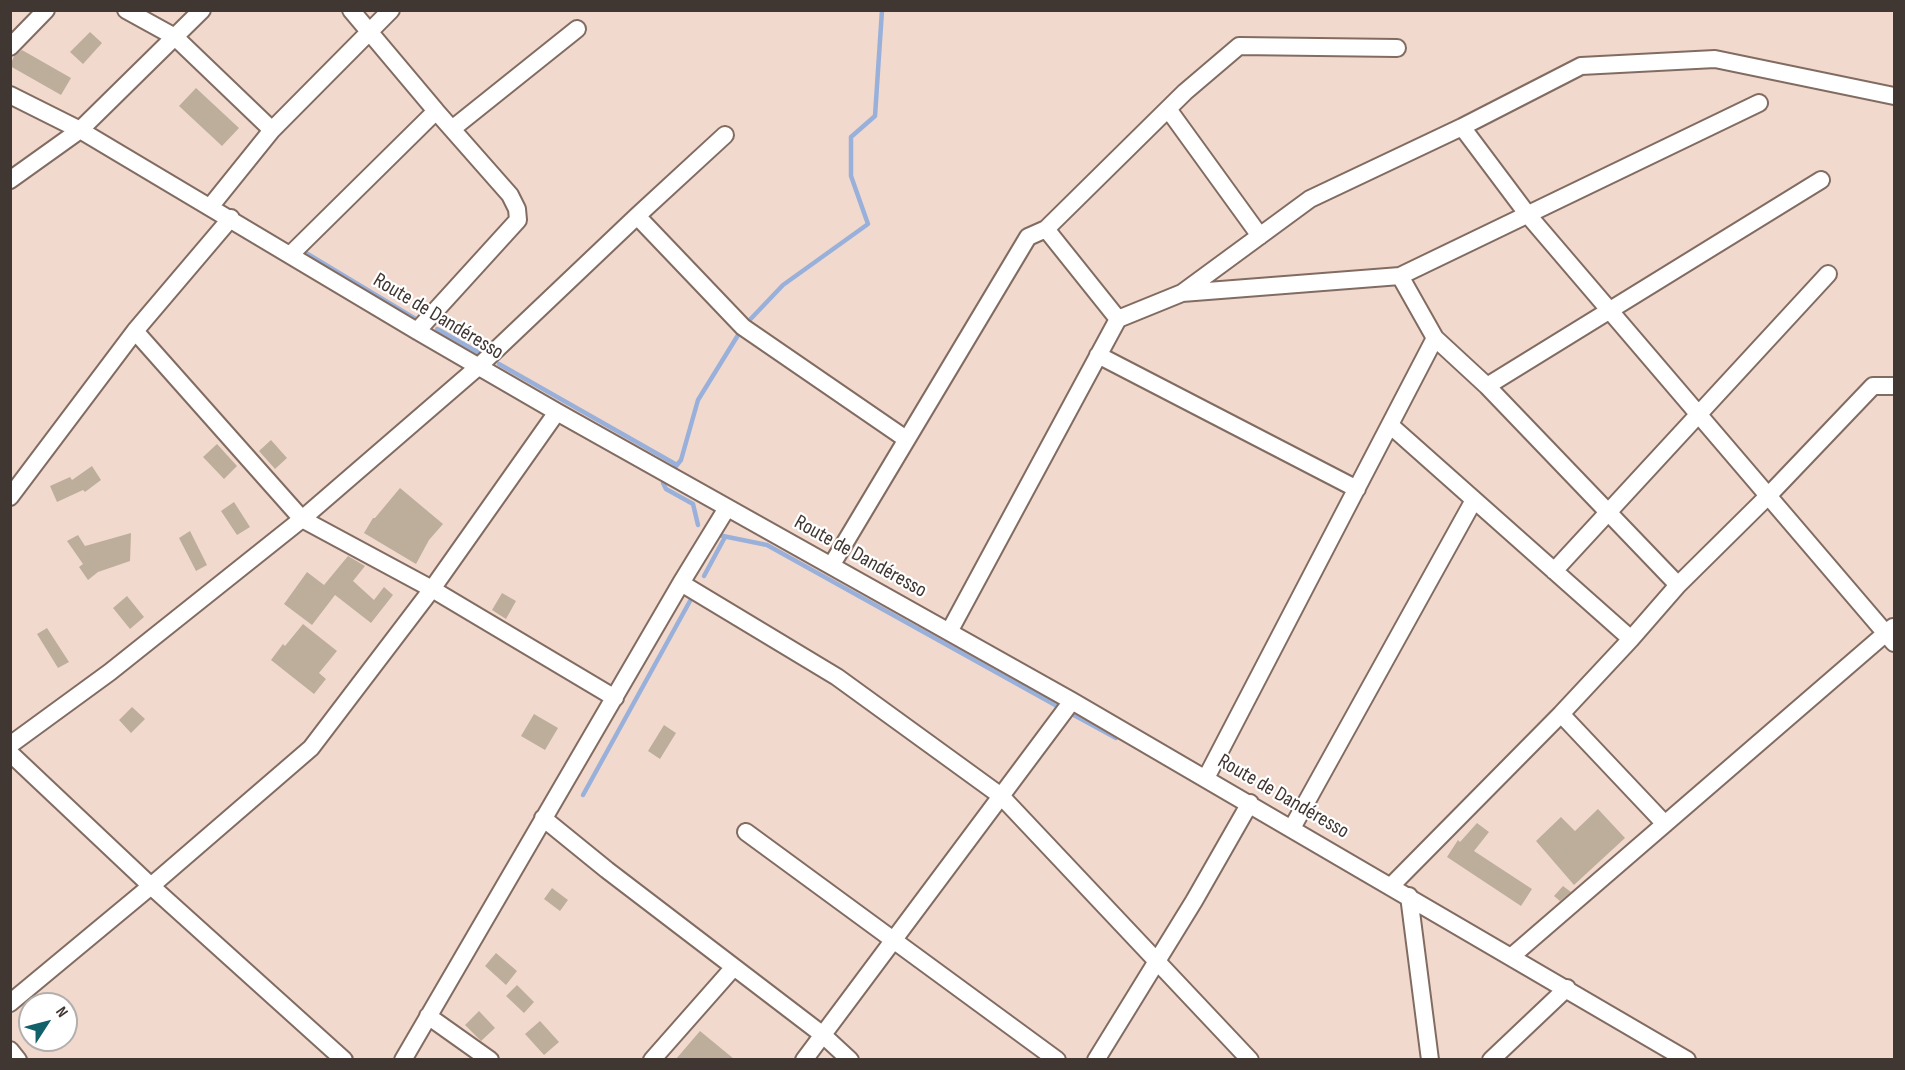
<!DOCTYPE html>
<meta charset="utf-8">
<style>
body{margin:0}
#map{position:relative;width:1905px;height:1070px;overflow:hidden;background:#f2d9cd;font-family:"Sofia Sans Condensed",sans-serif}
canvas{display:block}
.frame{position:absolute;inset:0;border:12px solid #403632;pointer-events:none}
.north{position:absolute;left:18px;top:992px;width:60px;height:60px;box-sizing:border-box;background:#fff;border:2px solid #b3afad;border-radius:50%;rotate:54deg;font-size:16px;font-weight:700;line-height:24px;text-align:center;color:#403632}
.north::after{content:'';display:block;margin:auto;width:21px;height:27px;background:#12606a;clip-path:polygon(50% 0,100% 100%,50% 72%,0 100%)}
</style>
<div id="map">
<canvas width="1905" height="1070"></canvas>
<div class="frame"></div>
<div class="north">N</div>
</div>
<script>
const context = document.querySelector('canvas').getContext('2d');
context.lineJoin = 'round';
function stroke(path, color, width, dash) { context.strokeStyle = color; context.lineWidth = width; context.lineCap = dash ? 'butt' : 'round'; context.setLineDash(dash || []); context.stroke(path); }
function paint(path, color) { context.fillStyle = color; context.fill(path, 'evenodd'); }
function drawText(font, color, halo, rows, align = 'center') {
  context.font = font + ' "Sofia Sans Condensed",sans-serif'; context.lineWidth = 4.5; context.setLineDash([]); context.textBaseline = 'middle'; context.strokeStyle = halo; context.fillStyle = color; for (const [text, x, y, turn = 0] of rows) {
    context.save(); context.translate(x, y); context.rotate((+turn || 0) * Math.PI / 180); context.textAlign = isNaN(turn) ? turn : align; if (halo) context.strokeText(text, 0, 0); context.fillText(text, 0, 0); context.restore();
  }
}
stroke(new Path2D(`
 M301 250 419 321
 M437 329 481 354
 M499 364 677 465
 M672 471 681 460 698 400 743 327 783 285 868 224 851 176V137L875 116 882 10
 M663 483 666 489 693 504 698 525
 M718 535 767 545 1057 706
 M704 576 725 537
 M1072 714 1116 738
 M583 795 690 601`), '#99b1da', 4.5);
paint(new Path2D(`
 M90 32 102 43 83 64 70 52Z
 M22 50 71 78 61 95 10 66 14 56Z
 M196 88 239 128 222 146 179 106Z
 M271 440 287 458 275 469 259 451Z
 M217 444 237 466 224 479 203 457Z
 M92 466 101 480 85 492 83 490 57 502 50 486 70 477 72 480Z
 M400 488 443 524 429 540 416 564 364 533 373 518H375Z
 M234 502 250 527 237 535 221 511Z
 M190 531 207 565 196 571 179 538Z
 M131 533 130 561 98 572 88 580 79 567 83 564 67 541 78 535 85 546Z
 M348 556 365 566 353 581 374 600 384 587 393 595 371 623 335 595 312 625 284 604 307 572 324 585Z
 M502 593 516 601 506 619 492 610Z
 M127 596 144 617 130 629 113 608Z
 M303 624 337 651 319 673 326 679 314 694 271 660 283 644 285 646Z
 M47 628 69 662 58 668 37 634Z
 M132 707 145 719 131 733 119 720Z
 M534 714 558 728 545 750 521 736Z
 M664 725 676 733 660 759 648 751Z
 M1598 809 1625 838 1574 885 1536 841 1561 817 1575 831Z
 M1477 823 1489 832 1474 851 1532 889 1521 906 1447 857 1458 840 1460 842Z
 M1563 886 1571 892 1560 901 1554 896Z
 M552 888 568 900 560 911 544 899Z
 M496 953 517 971 506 985 485 966Z
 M517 985 534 1002 524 1013 506 996Z
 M479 1011 495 1028 481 1041 465 1025Z
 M540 1021 559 1042 544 1055 525 1034Z
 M700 1031 734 1059H676Z`), '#bdae9b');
const minor = new Path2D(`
 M126 10 175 37 272 130 210 207
 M351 10 436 111 510 195 517 209 518 220 417 331
 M10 47 46 10
 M10 95 80 130 417 331 557 412 1072 701 1687 1060
 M1168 109 1260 236
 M1462 127 1528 215 1894 643
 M452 129 577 29
 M272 130 391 10
 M10 180 80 130 202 10
 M637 216 743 327 906 439
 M1046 229 1185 92 1239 46 1397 48
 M290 255 436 111
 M1400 276 1759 103
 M135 331 302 519 432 589 615 698
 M1435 338 1400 276 1182 293 1310 199 1462 127 1581 66 1715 59 1894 96
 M1098 355 1357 489
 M1487 386 1821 180
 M1390 425 1631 639
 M10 497 135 331 231 218
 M831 566 1028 237 1046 229 1118 319
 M1554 571 1828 274
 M681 583 837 677 1001 796 1250 1060
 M949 632 1118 319 1182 293
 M1561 714 1665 824
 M10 745 110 672 302 519 478 367 637 216 725 135
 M10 753 151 886 344 1060
 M1206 778 1435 338 1487 386 1678 585
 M543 818 607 870 823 1035 850 1060
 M1292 828 1474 500
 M746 832 1057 1060
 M1391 886 1561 714 1631 639 1678 585 1768 496 1873 386H1894
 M1409 896 1430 1060
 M1512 956 1893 627
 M10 1003 151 886 311 748 432 589 557 412
 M428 1016 490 1060
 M10 1050 18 1060
 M403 1060 681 583 727 508
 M652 1060 734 967
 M804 1060 1072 701
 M1096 1060 1194 901 1250 803
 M1491 1060 1567 988`);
stroke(minor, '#826c62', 20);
stroke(minor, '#fff', 16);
drawText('21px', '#403632', '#fff', [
 ["Route de Dandéresso",438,317,31],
 ["Route de Dandéresso",860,557,29],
 ["Route de Dandéresso",1283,797,30]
]);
</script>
